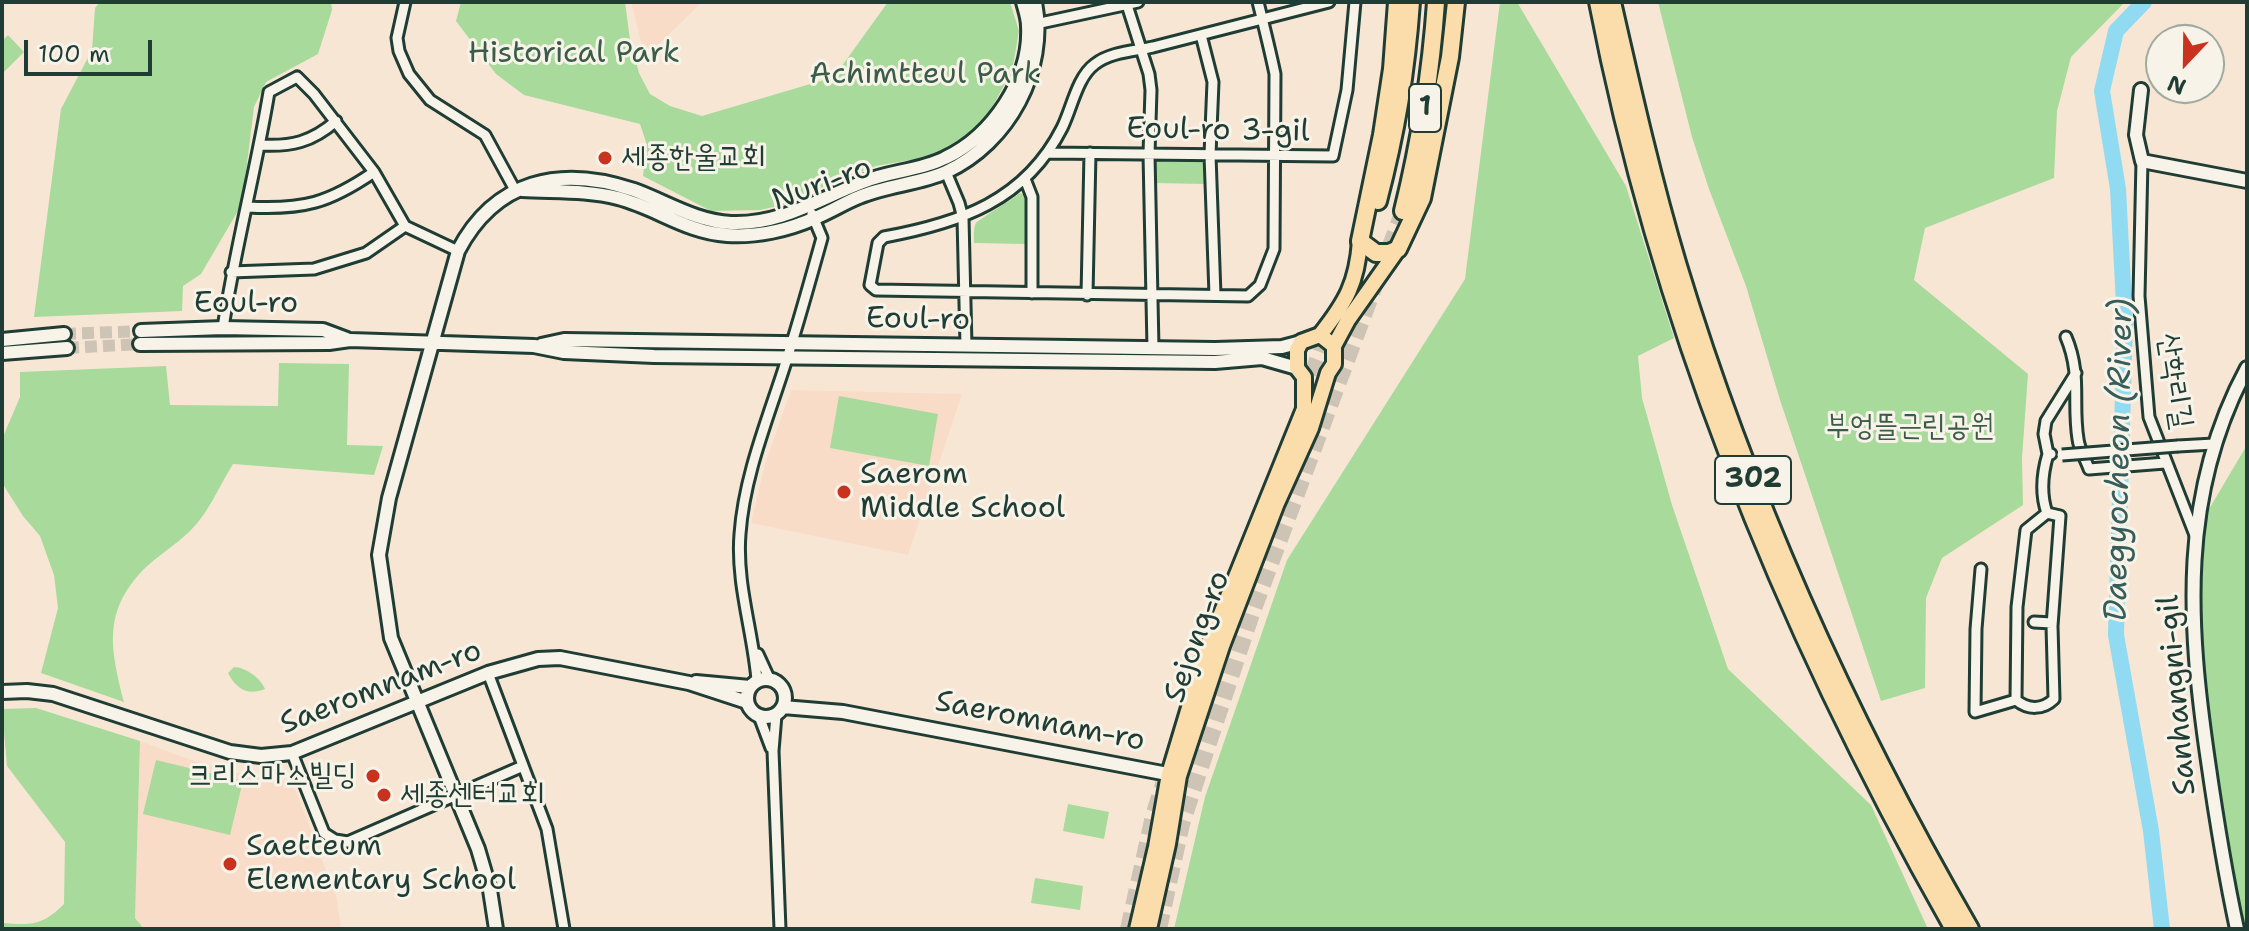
<!DOCTYPE html>
<meta charset="utf-8">
<style>
body{margin:0}
#map{position:relative;width:2249px;height:931px;overflow:hidden;background:#f8e6d5;font-family:"Shantell Sans",sans-serif}
canvas{display:block}
.frame{position:absolute;inset:0;border:4px solid #1f3d34;pointer-events:none}
.north{position:absolute;left:2145px;top:24px;width:80px;height:80px;box-sizing:border-box;background:#f7f3e8;border:2px solid #a1aaa0;border-radius:50%;rotate:202deg;font-size:22px;font-weight:700;line-height:32px;text-align:center;color:#1f3d34}
.north::after{content:'';display:block;margin:auto;width:28px;height:36px;background:#c8321e;clip-path:polygon(50% 0,100% 100%,50% 72%,0 100%)}
.scale{position:absolute;left:24px;top:40px;width:128px;height:36px;box-sizing:border-box;border:4px solid #1f3d34;border-top:0;padding-left:10px;font-size:24px;line-height:28px;white-space:nowrap;color:#1f3d34;-webkit-text-stroke:6px #f7f3e8;paint-order:stroke}
</style>
<div id="map">
<canvas width="2249" height="931"></canvas>
<div class="frame"></div>
<div class="north">N</div>
<div class="scale">100 m</div>
</div>
<script>
const context = document.querySelector('canvas').getContext('2d');
context.lineJoin = 'round';
function paint(path, color) { context.fillStyle = color; context.fill(path, 'evenodd'); }
function stroke(path, color, width, dash) { context.strokeStyle = color; context.lineWidth = width; context.lineCap = dash ? 'butt' : 'round'; context.setLineDash(dash || []); context.stroke(path); }
function drawText(font, color, halo, rows, align = 'center') {
  context.font = font + ' "Shantell Sans","Poor Story",sans-serif'; context.lineWidth = 6; context.setLineDash([]); context.textBaseline = 'middle'; context.strokeStyle = halo; context.fillStyle = color; for (const [text, x, y, turn = 0] of rows) {
    context.save(); context.translate(x, y); context.rotate((+turn || 0) * Math.PI / 180); context.textAlign = isNaN(turn) ? turn : align; if (halo) context.strokeText(text, 0, 0); context.fillText(text, 0, 0); context.restore();
  }
}
paint(new Path2D(`
 M631 2H702L645 58Z
 M791 390 962 394 908 555 751 523 765 464Z
 M140 741 194 761 250 776 288 781 296 791 337 899 341 929H144L135 918Z`), '#f8dcc8');
paint(new Path2D(`
 M100 2H331L332 10 318 54 266 82 254 107 242 204 201 274 183 286 182 311 34 317 61 109 92 50 95 8Z
 M461 2H625L630 40 639 73 650 94 670 106 702 116 834 77 888 2H1010L1019 31 1012 71 985 120 945 154 876 166 839 179 787 204 760 210 711 211 643 176 647 145 640 124 524 95 496 74 456 21Z
 M1500 2H1517L1626 186 1674 338 1638 356 1642 398 1672 505 1728 669 1871 805 1928 929H1174L1205 797 1287 560 1465 279Z
 M1658 2H2125L2071 57 2057 111 2054 178 1925 228 1914 280 2028 374 2022 458 2023 505 1942 558 1926 598 1925 688 1881 701 1780 400 1746 286 1709 189 1692 137Z
 M8 35 24 52 2 74V41Z
 M1157 156 1200 157 1205 161V184L1154 183V161Z
 M1020 193 1027 196 1026 244 974 243C974 237 973 228 976 223 978 220 1013 199 1020 193Z
 M279 363 349 364 347 445 383 446 374 475 233 464C219 486 210 511 190 531 176 545 157 556 143 570 102 613 111 650 124 702L41 673 58 608 54 575 40 536 23 516 4 486 2 471V439L20 397V372L166 366 170 405 278 406Z
 M839 396 938 414 929 466 830 448Z
 M2247 445V929H2237L2197 683 2199 526Z
 M234 667C245 667 261 678 265 689 248 696 236 689 228 673Z
 M36 708 140 741 135 918 144 929H2V923C32 925 42 926 64 904L65 842 7 766 2 709Z
 M156 760 243 781 230 835 143 814Z
 M1068 804 1109 812 1104 839 1063 831Z
 M1035 878 1083 886 1080 910 1031 903Z`), '#a8da9b');
stroke(new Path2D(`
 M2144 2 2116 31 2102 91 2118 189 2125 324 2116 635 2151 831 2162 929`), '#90dbf1', 16);
stroke(new Path2D(`
 M64 334 141 331
 M67 348 140 344`), '#cdc4b5', 12, [12, 6]);
stroke(new Path2D(`
 M1303 397 1330 326
 M1128 929 1153 816 1163 784
 M1159 929 1182 824 1252 614 1403 211`), '#cdc4b5', 16, [16, 8]);
const street = new Path2D(`
 M405 2 397 38 399 51 409 74 430 100 485 135 515 190
 M1258 2C1264 26 1270 50 1275 74L1274 249 1260 285 1248 296 876 290 870 285 878 243 884 237C960 223 1025 201 1062 128 1072 108 1077 77 1095 64 1110 52 1135 51 1153 47 1212 32 1271 17 1329 2
 M1127 5 1149 74 1151 90 1149 154 1153 348
 M1031 25 1138 2
 M1201 35 1213 82 1210 155 1215 295
 M260 145C291 147 312 142 336 121
 M1048 153 1333 156 1347 90 1355 2
 M2142 161 2139 296 2149 417 2195 535
 M946 172 959 203 963 218 966 346
 M1025 179 1032 197V293
 M248 207C303 210 329 203 374 172
 M231 272 314 269 366 253 405 226
 M1087 295 1090 153
 M223 328C235 248 256 171 269 92L297 77 314 94 374 172 405 226 458 251
 M2066 337C2082 375 2072 402 2078 439 2079 449 2086 460 2089 469L2165 463
 M2178 446 2214 444
 M2051 454H2048L2044 434 2046 421 2076 373
 M2047 513 2026 530 2017 607 2016 700C2028 710 2043 710 2054 699L2052 626 2060 516 2047 513C2040 493 2042 474 2048 454
 M1981 569 1976 629 1975 712 2016 700
 M2034 622 2052 623
 M758 654 769 678
 M488 673 547 829 564 929
 M757 680C753 631 736 584 740 534 744 477 767 421 784 368 798 325 810 281 822 238L812 214
 M776 715 773 751 780 929
 M759 716 771 748
 M292 753 324 833 335 840 348 842 523 766`);
const secondary = new Path2D(`
 M2141 90 2136 135 2142 161 2247 181
 M522 190C554 192 587 190 618 198 657 208 685 232 727 235 756 237 788 230 815 218 830 212 844 203 859 197 887 185 919 184 946 172 1009 143 1048 70 1035 2
 M141 331 223 328 323 330 347 339
 M2 340 64 334
 M140 344 329 343 350 340 534 346 564 352 654 356 1215 362 1262 358 1297 368
 M541 345 564 340 1215 349 1282 347 1301 342
 M2 353 67 348
 M747 698a19 19 0 1 1 38 0a19 19 0 1 1-38 0Z
 M696 682 750 687
 M2 692 27 691 53 694 230 752 261 756 292 753 488 673 538 659 560 658 689 683 747 702
 M783 707 843 712 1178 776
 M496 929 490 890 478 849 391 638 379 555 389 498 458 251C495 180 560 165 634 190 667 202 695 221 731 223 781 225 818 199 863 182 889 171 919 171 945 158 992 136 1031 79 1028 26 1028 18 1025 10 1023 2
 M2237 929C2225 873 2216 817 2208 761 2188 624 2179 494 2247 368`);
const primary = new Path2D(`
 M1320 335C1346 302 1357 283 1360 241
 M1334 346 1348 320 1398 249
 M1137 929 1156 847 1169 774 1206 651 1304 409V377L1297 368V350L1301 342 1320 335 1334 346V364L1328 373 1311 428 1277 503 1222 646 1179 776 1168 844 1149 929`);
const highway = new Path2D(`
 M1397 2 1392 69 1382 135 1360 241 1376 253H1389L1398 249 1422 198 1450 57 1456 2
 M1598 2C1661 328 1790 641 1954 929
 M1612 2C1632 90 1652 179 1678 266 1748 497 1849 720 1970 929
 M1378 201C1396 132 1406 73 1411 2
 M1403 211C1420 142 1431 74 1436 2`);
stroke(street, '#1f3d34', 15);
stroke(secondary, '#1f3d34', 18);
stroke(primary, '#1f3d34', 20);
stroke(highway, '#1f3d34', 22);
stroke(street, '#f7f3e8', 9);
stroke(secondary, '#f7f3e8', 12);
stroke(primary, '#faddab', 14);
stroke(highway, '#faddab', 16);
const streetBridge = new Path2D(`
 M2062 455 2178 446`);
stroke(streetBridge, '#1f3d34', 15, []);
stroke(streetBridge, '#f7f3e8', 9);
for (const [x, y, r, color] of [
 [605,158,8,"#c8321e"],
 [844,492,8,"#c8321e"],
 [373,776,8,"#c8321e"],
 [384,795,8,"#c8321e"],
 [230,864,8,"#c8321e"]
]) { const dot = new Path2D(); dot.arc(x, y, r, 0, 2 * Math.PI); context.fillStyle = color; context.fill(dot); stroke(dot, '#f7f3e8', 3); }
for (const [x, y, w] of [
 [1425,108,32],
 [1753,480,76]
]) { const box = new Path2D(); box.roundRect(x - w / 2, y - 24, w, 48, 6); context.fillStyle = '#f7f3e8'; context.fill(box); stroke(box, '#1f3d34', 2); }
drawText('bold 28px', '#1f3d34', null, [
 ["1",1425,108],
 ["302",1753,480]
]);
drawText('30px', '#3a5c49', '#f7f3e8', [
 ["Historical Park",574,54],
 ["Achimtteul Park",925,75],
 ["부엉뜰근린공원",1910,427]
]);
drawText('30px', '#1f3d34', '#f7f3e8', [
 ["Eoul-ro 3-gil",1218,131,1],
 ["Nuri-ro",822,185,-20],
 ["Eoul-ro",246,304],
 ["Eoul-ro",918,320,1],
 ["산학리길",2174,381,81],
 ["Sejong-ro",1198,637,-70],
 ["Saeromnam-ro",381,688,-21],
 ["Sanhangni-gil",2178,695,-95],
 ["Saeromnam-ro",1040,722,11]
]);
drawText('30px', '#1f3d34', '#f7f3e8', [
 ["세종한울교회",621,158],
 ["Saerom",860,475],
 ["Middle School",860,509],
 ["크리스마스빌딩",357,776,"right"],
 ["세종센터교회",400,795],
 ["Saetteum",246,847],
 ["Elementary School",246,881]
], 'left');
drawText('italic 32px', '#365d5a', '#f7f3e8', [
 ["Daegyocheon (River)",2120,460,-89]
]);
</script>
